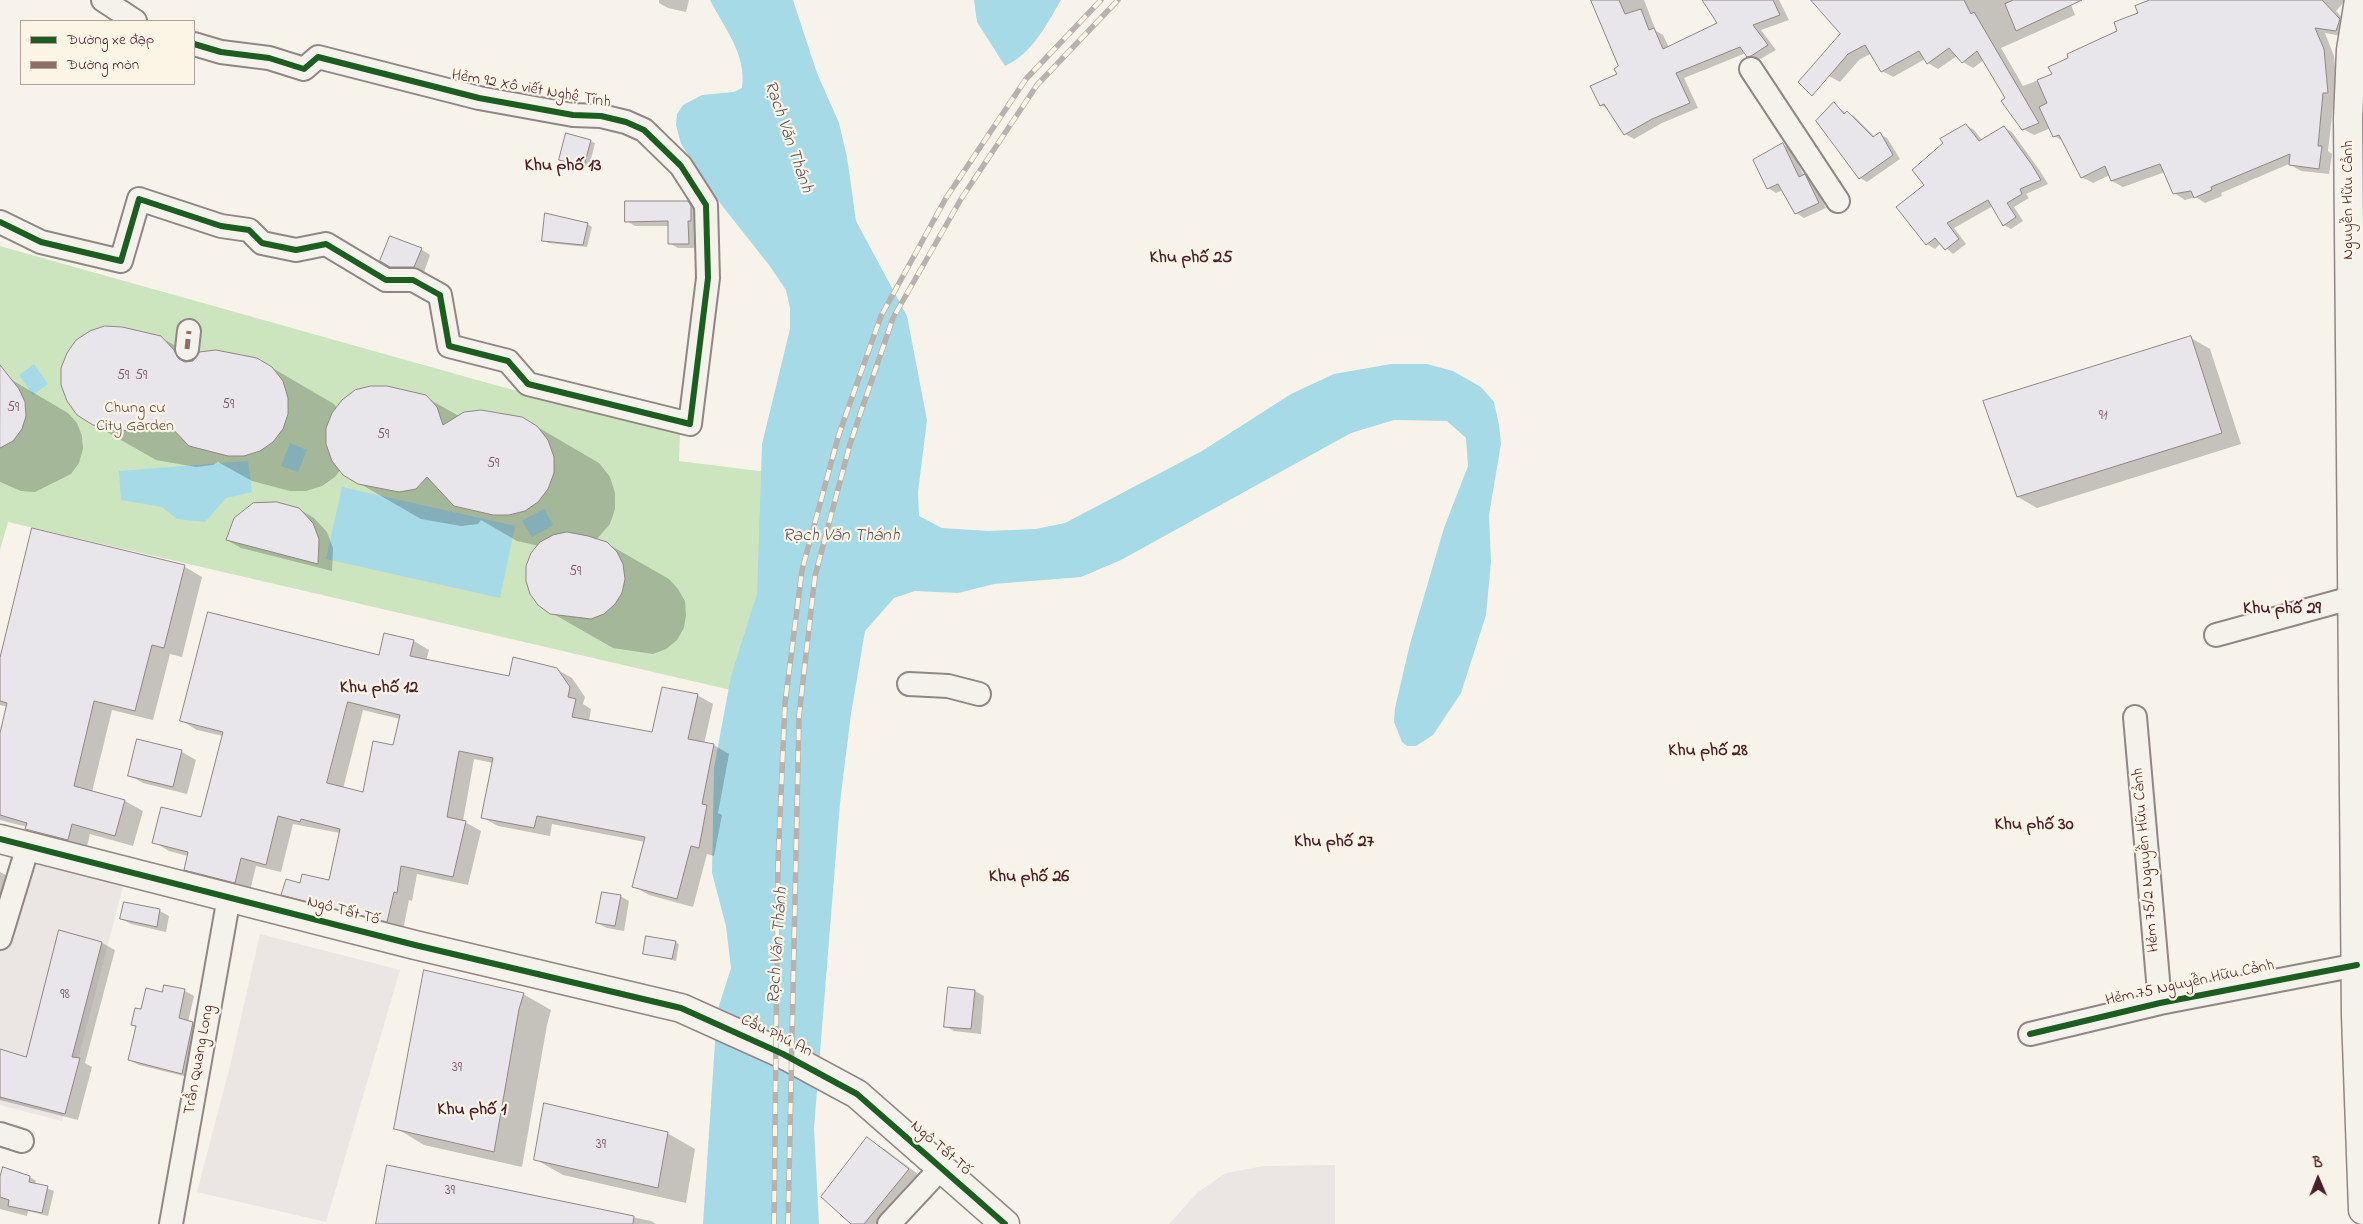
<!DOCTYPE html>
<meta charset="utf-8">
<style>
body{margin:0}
#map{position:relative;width:2363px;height:1224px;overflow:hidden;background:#f7f3ea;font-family:"Indie Flower",sans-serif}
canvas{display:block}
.legend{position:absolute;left:20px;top:20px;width:175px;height:65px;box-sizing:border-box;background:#fcf5e5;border:1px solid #b59f9b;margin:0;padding:6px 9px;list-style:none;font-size:15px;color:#4a1f2b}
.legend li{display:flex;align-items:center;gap:10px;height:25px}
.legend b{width:25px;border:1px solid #b59f9b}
.north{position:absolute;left:2293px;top:1154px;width:50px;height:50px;-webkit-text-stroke:4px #fcf5e5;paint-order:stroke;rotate:359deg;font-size:14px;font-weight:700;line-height:20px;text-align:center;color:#4a1f2b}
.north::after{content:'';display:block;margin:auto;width:18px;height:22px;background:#4a1f2b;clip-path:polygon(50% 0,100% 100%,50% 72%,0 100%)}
</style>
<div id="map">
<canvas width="2363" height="1224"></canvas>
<ul class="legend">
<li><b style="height:6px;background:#1b5e20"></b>Đường xe đạp</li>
<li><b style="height:6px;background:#8d6e63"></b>Đường mòn</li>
</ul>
<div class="north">B</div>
</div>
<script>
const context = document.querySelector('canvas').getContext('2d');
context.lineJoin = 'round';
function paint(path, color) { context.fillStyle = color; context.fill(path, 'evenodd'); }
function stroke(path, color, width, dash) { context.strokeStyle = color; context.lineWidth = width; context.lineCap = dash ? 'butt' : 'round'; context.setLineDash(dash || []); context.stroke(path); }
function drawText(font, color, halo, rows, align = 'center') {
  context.font = font + ' "Indie Flower",sans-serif'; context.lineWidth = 4.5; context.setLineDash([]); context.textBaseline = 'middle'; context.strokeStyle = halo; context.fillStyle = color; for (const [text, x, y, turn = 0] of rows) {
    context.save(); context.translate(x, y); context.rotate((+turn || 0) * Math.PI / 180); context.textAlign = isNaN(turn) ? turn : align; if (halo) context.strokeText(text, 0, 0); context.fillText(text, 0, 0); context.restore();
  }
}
paint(new Path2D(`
 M31 851 126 875 62 1121 0 1105V949Z
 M260 934 400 970 326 1222 197 1192 230 1066Z
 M1335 1165V1224H1169L1198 1192 1226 1173 1264 1166Z`), '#ebe5e3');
paint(new Path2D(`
 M0 246 495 385 680 434 679 461 791 475 735 691 8 522 0 550Z`), '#cde5be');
paint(new Path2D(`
 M710 0H793L817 73 839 123 847 157 856 221 907 316 927 420 918 492 919 516 942 528 988 531 1036 529 1065 523 1202 451 1291 394 1334 374 1391 364H1427L1453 371 1481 387 1494 402 1499 425 1501 444 1489 515 1491 562 1486 615 1461 693 1433 735 1416 746H1407L1402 742 1394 722 1395 708 1410 644 1444 528 1468 466 1466 438 1447 421 1394 420 1351 433 1121 560 1081 577 994 584 958 593 915 591 894 598 865 631 851 714 840 803 814 1128 819 1224H703L717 1012 731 968 726 926 712 873 714 768 731 676 757 594 762 444 790 329V308L786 290 769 265 720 203 681 144 676 125 677 114 683 105 702 95 734 92 742 88C747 54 724 28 710 0Z
 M974 0H1061C1047 24 1032 54 1005 66L977 22Z
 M34 364 48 384 33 395 19 375Z
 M290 443 307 450 298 472 281 466Z
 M248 461 252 492 226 498 205 522 177 519 162 507 121 500 119 471Z
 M342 487 515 526 500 598 326 559Z
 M544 509 553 525 532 537 522 521Z`), '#a6dae6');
paint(new Path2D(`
 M659 0H689L686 12 668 8 659 3Z
 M1593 0H1644L1656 31 1663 35 1669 48 1719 24 1703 0H1779L1789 20 1761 30 1776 50 1757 61 1746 53 1684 78 1698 108 1662 123 1634 139 1625 134 1609 110 1601 105 1619 75 1620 67Z
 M1812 0H2069L2075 15 2001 48 2023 86 2054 74 2119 32 2151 0H2346L2336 11 2350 26 2347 37 2325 33 2334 56 2338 99 2334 98 2328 151 2332 154 2329 174 2301 171 2289 164 2221 193 2222 196 2205 203 2196 197 2185 200 2174 193 2165 172 2123 187 2112 181 2110 175 2093 183 2082 177 2063 141 2054 136 2051 128 2034 135 2023 129 1984 60 1973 68 1963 62 1957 56 1938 69 1928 63 1925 59 1893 77 1882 71 1872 53 1859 60 1840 82 1829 76 1823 56 1842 34Z
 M1834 104 1846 113 1854 116 1875 137 1880 134 1887 138 1900 159 1867 182 1860 178Z
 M1966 125 1974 130 1982 140 2004 127 2012 132 2040 171 2048 184 2026 194 2029 198 2014 207 2023 221 2011 229 2004 225 1993 206 1954 228 1966 244 1953 254 1941 243 1935 249 1927 244 1926 185Z
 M590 141 595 143 589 167 560 159Z
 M1783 145 1791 149 1804 176 1813 181 1826 208 1804 218 1796 213 1783 190 1776 193 1768 188Z
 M687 202 696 207 697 248H678L669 243V226H635L627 221Z
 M587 224 592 227 587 247 548 243 544 240Z
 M421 249 430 255 424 272H400L382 261Z
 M160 337 197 358 257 359 334 404 337 408 425 397 459 416 522 418 599 463 610 477 615 493V509L610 524 596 540 606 543 669 579 678 589 685 601 686 615 684 628 677 640 666 649 653 654 613 648 550 612 539 546 517 541 481 520 478 524 461 526 421 519 343 474 340 470 335 477 322 486 306 491H290L252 481 218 462 213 465 196 467 156 460 93 424Z
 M2191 338 2210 349 2241 444 2037 508 2018 497Z
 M0 373 68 413 77 423 82 436 83 449 79 463 71 474 35 492 21 491 0 482Z
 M299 509 314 518 327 532 333 548 332 571 241 548 227 540Z
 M185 567 202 577 182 657 170 654 153 720 112 710 92 792 125 801 143 811 133 846 90 834 86 850 44 839 27 827 0 820V738L8 707 0 705V663Z
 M414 641 429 650 426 661 510 678 556 669 572 678 585 697 583 704 591 709 589 721 653 734 697 695 713 704 704 744 714 745 729 754 718 813 722 815 714 856 707 854 693 907 649 895 633 886 645 842 552 824 550 836 498 826 482 817 493 763 474 759 463 821 481 831 468 885 417 874 412 901 409 900 403 930 298 903 283 894 301 885 330 882 340 833 293 824 281 872 256 866 250 891 201 878 185 869 188 856 169 851 154 842 202 819 223 736 197 730 182 721 380 657ZM363 710 400 719 394 746 364 794 343 789Z
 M138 741 182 752 196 760 187 794 143 783 129 775Z
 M0 872 6 875 0 898Z
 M620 896 629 901 624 931 607 928 597 923Z
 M125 903 160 911 169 916 166 932 131 924 122 919Z
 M60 932 102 943 115 950 85 1063 92 1067 78 1120 0 1100V1072L37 1085Z
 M675 942 679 944 676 961 645 953Z
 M165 986 185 991 194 996 188 1022 202 1028 192 1078 139 1065 129 1060 137 1027 132 1024 142 1011 163 993Z
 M975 991 984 996 981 1034 954 1031 945 1026Z
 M523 994 551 1010 547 1025 522 1167 424 1145 396 1128Z
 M667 1133 695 1149 686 1203 563 1175 535 1159Z
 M867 1139 886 1150 927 1181 892 1224H853Z
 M388 1166 651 1221 656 1224H377Z
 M30 1177 36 1181 35 1184 54 1191 48 1216 28 1211 27 1216 0 1209V1181Z`), '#0003');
const building = new Path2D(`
 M1591 0H1619L1625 14 1641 9 1649 30 1654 28 1663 49 1717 23 1702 0H1773L1780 15 1753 25 1768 45 1751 56 1747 57 1740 47 1676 73 1690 103 1652 119 1624 135 1604 104 1600 106 1590 86 1617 74 1614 69 1618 66Z
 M1811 0H1964L1971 14 1974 12 2039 123 2022 130 2001 101 2005 98 1977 51 1962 63 1949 48 1927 64 1919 51 1881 72 1865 45 1848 54 1812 96 1798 82 1840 34Z
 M2014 0H2082L2016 31 2005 4Z
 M2150 0H2322L2340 19 2336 31 2315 28 2324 49 2328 93H2323L2318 146H2322L2319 169 2289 165 2290 154 2211 187 2212 190 2194 198 2191 191 2173 194 2160 164 2111 181 2105 166 2081 178 2059 135 2053 137 2039 107 2047 103 2037 80 2052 74 2048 67 2068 58 2067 54 2117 31 2114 22 2138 13 2135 6Z
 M1834 102 1844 114 1847 111 1873 137 1880 132 1893 155 1859 179 1816 121Z
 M1966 124 1979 141 2004 126 2032 165 2041 180 2020 189 2022 194 2007 203 2016 217 2003 226 1988 200 1947 223 1959 239 1945 250 1935 238 1926 245 1896 207 1924 185 1912 170 1943 143 1940 139Z
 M566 133 591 140 584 166 559 160Z
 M1783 143 1799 177 1805 174 1819 203 1795 214 1778 184 1767 189 1753 160Z
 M625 201H688L691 206V221H688L689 244H668V221L625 222Z
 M545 213 588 223 583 245 542 241Z
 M390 236 422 248 414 267H390L380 261Z
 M105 326 122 327 161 336 174 350 179 359 185 362 193 361 199 352 216 350 257 358 272 367 283 381 288 398V414L283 429 273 442 260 451 244 456H228L189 446 165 421 151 430 134 432 93 425 77 415 67 401 61 385V368L67 353 76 340 90 331Z
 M2191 336 2222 433 2017 497 1983 401Z
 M0 365 19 389 25 402 26 416 22 429 13 441 0 448Z
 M371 386H387L426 395 437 407 443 425 464 412 481 410 522 417 537 426 548 440 554 457V473L548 489 538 502 525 511 509 515H493L454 506 427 477 416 489 399 492 358 484 343 475 332 461 326 444V428L332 413 342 400 355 390Z
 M277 502 299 508 313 523 319 539 318 564 226 540 234 518 253 503Z
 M32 528 185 565 164 648 152 645 135 711 94 701 74 786 125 800 115 836 72 824 68 840 25 829 27 823 0 815V733L7 703 0 701V658Z
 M567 532 588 536 607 542 617 552 623 564 625 579 622 593 615 604 604 614 591 619 550 614 538 605 530 594 526 581V566L531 553 540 542 553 535Z
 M208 612 379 655 384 633 414 640 410 656 509 676 513 657 557 668 570 687 568 697 576 699 572 717 652 732 662 687 698 694 688 739 714 744 702 804 707 805 699 848 691 846 677 899 632 887 645 837 537 816 534 828 481 818 493 758 459 751 447 817 466 821 453 877 401 866 397 893 394 892 387 922 281 895 286 879 300 883 302 874 329 880 340 829 301 819 300 822 278 816 266 865 241 858 235 883 184 870 188 852 152 843 161 807 201 817 223 732 180 721ZM348 702 400 715 393 745 373 741 363 792 327 783Z
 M137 739 182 750 173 787 128 776Z
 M602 892 621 895 615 926 596 923Z
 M124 902 160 909 157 927 120 919Z
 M59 930 102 942 72 1057 80 1058 65 1114 0 1097V1049L26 1057Z
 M646 936 676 941 672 959 643 954Z
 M424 970 524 993 519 1009 494 1152 394 1129Z
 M164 985 185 989 179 1018 193 1022 182 1074 128 1060 136 1026 131 1025 135 1008 141 1009 146 988 162 992Z
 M948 987 975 990 971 1029 944 1027Z
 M544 1103 668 1132 658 1188 534 1160Z
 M867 1137 909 1169 864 1224H851L821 1197Z
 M387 1165 634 1216 633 1224H376Z
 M3 1167 30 1176 29 1182 48 1186 42 1213 8 1206 9 1200 0 1197V1177Z`);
paint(building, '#e8e5eb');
stroke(building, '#908684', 1);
const minor = new Path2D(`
 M103 0 135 21
 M1751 69 1838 201
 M0 222 41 242 121 261 139 199 221 226 249 230 262 243 296 250 326 244 386 280H413L440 295 449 346 508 361 528 384 690 424 708 278 706 205 681 166 644 130 626 122 601 116 573 115 479 98 318 57 304 69 269 58 221 52 194 44
 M187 349 189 331
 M2216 635 2351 598
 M909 684 948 686 979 694
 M2135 717 2160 1003
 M0 938 28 846
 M2030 1034 2160 1003 2357 965
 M0 1134 22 1141
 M171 1224 229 897
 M889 1224 941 1168`);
const tertiary = new Path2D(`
 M0 839 415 945 681 1008 783 1054 857 1094 1005 1224`);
const primary = new Path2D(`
 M2359 0 2351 50 2348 119 2356 1016 2363 1210`);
stroke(minor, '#908684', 26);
stroke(tertiary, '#908684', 31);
stroke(primary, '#908684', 31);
stroke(minor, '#f5f2ec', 22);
stroke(tertiary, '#f5f2ec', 28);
stroke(primary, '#f5f2ec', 28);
const rail = new Path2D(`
 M774 1224 778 863 785 703 802 570 839 434 881 316 946 198 1026 79 1101 0
 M788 1224 799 716 815 576 850 444 893 318 961 199 1037 85 1118 0`);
stroke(rail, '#b8b1ae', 5.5);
stroke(rail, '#fcf5e5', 4, [11]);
stroke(new Path2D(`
 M187 349 189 331`), '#8d6e63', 5, [10, 5]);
stroke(new Path2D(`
 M0 222 41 242 121 261 139 199 221 226 249 230 262 243 296 250 326 244 386 280H413L440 295 449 346 508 361 528 384 690 424 708 278 706 205 681 166 644 130 626 122 601 116 573 115 479 98 318 57 304 69 269 58 221 52 194 44
 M0 839 415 945 681 1008 783 1054 857 1094 1005 1224
 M2030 1034 2160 1003 2357 965`), '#1b5e20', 6);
drawText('14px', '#72505b', null, [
 ["59",123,377],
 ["59",141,377],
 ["59",228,406],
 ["59",13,409],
 ["91",2103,417],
 ["59",383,436],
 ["59",493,465],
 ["59",575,573],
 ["98",65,996],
 ["39",457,1069],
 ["39",601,1146],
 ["39",450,1192]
]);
drawText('16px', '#4a1f2b', '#fcf5e5', [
 ["Hẻm 92 Xô viết Nghệ Tĩnh",531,90,10],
 ["Nguyễn Hữu Cảnh",2349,200,-90],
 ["Hẻm 75/2 Nguyễn Hữu Cảnh",2147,860,-95],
 ["Ngô Tất Tố",343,912,15],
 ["Hẻm 75 Nguyễn Hữu Cảnh",2190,984,-12],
 ["Cầu Phú An",776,1037,26],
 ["Trần Quang Long",200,1060,-80],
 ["Ngô Tất Tố",940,1149,41]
]);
drawText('16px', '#624e47', '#fcf5e5', [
 ["Chung cư",135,409],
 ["City Garden",135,427]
]);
drawText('italic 18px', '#5b5462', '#fcf5e5', [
 ["Rạch Văn Thánh",787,137,71],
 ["Rạch Văn Thánh",841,537],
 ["Rạch Văn Thánh",779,946,-86]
]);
drawText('bold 18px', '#4a1f2b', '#fcf5e5', [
 ["Khu phố 13",563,167],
 ["Khu phố 25",1191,259],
 ["Khu phố 29",2282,610],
 ["Khu phố 12",379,689],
 ["Khu phố 28",1708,752],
 ["Khu phố 30",2034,826],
 ["Khu phố 27",1334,843],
 ["Khu phố 26",1029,878],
 ["Khu phố 1",472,1111]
]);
</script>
